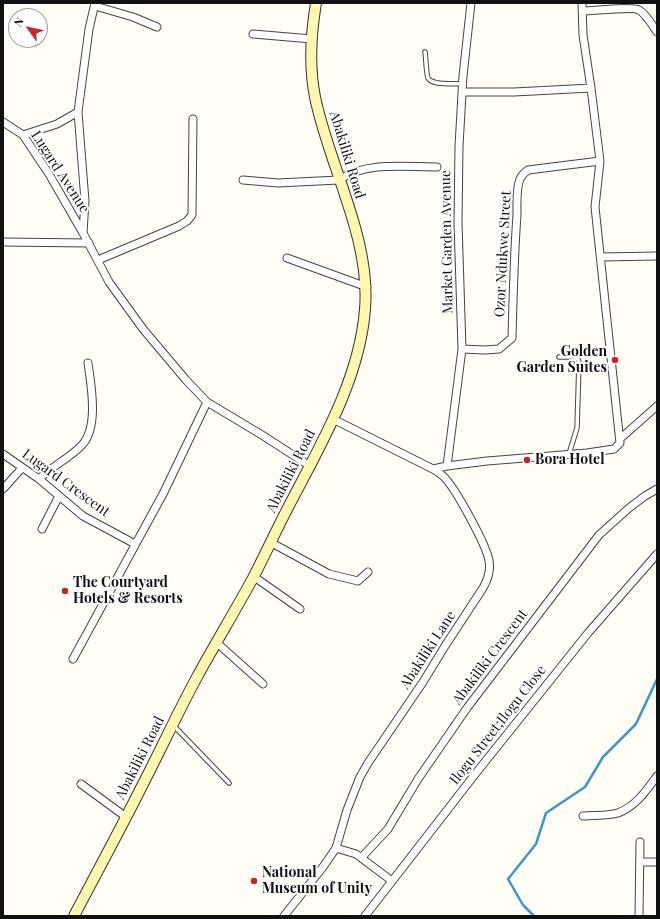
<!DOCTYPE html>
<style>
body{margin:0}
#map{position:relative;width:660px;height:919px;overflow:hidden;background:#fffdf5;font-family:"Playfair Display",serif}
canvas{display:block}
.frame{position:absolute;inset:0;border:4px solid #111;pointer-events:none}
.north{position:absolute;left:8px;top:8px;width:40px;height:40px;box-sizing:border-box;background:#fff;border:1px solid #a0a0a0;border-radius:50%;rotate:303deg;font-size:11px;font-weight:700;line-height:16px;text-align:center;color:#111}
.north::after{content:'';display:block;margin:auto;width:14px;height:18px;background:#c4262e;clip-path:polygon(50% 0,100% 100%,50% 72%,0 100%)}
</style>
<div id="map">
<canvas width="660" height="919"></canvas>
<div class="frame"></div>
<div class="north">N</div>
</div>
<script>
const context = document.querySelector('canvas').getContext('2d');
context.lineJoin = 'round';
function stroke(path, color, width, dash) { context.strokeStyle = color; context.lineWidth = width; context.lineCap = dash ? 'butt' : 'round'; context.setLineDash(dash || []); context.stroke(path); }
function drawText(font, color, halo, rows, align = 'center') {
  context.font = font + ' "Playfair Display",serif'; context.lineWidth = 4; context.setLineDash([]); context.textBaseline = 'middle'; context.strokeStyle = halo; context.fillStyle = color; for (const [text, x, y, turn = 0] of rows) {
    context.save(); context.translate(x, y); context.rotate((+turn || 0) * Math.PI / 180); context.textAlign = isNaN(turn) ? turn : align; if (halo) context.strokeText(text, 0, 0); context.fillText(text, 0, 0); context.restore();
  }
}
stroke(new Path2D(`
 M534 916 523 905 508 879 536 844 546 813 585 787 603 757 636 724 657 679`), '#3f96cf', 2.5);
const lane = new Path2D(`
 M425 52C426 58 426 72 428 78 432 86 454 83 462 84
 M559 357H574L578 359 579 363 577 428 569 454
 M173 725 229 783`);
const street = new Path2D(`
 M95 6 133 17 157 27
 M583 11C593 11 633 6 639 10 647 15 652 25 657 32
 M253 34 312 39
 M462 92H514L591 88
 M3 122 23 135 49 174 83 233 109 282 143 329 186 380 207 402 262 435 310 466
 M23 135 57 124 78 112
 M243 180 278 183 339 180C366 161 406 167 437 167
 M83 233 85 201 78 112 89 29 95 3
 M3 242 89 243
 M601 257 657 256
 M287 258 367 287
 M98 260 179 226 187 221 192 215 193 119
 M462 349 485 350 499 349 512 338C513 297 514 256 517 215 517 206 516 188 520 179 522 175 525 172 528 170L600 161
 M621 438 657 406
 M3 454 39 479 83 516 135 544
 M447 466 487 461 587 453 614 449 620 443 595 207 600 161 591 88 583 35 582 3
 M433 469 447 466 462 349 458 223 459 146 463 76 471 3
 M39 479C52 466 70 458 82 445 99 427 91 385 88 363
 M3 489 22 468
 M42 529 59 496
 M270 542 329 574 358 581 368 572
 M253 576 300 609
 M216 642 263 684
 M73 659 164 492 207 402
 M81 784 126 817
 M583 816C594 815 608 816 618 813 636 806 646 791 657 776
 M336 848 356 854 392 881
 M362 857 388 829 418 779 467 708 599 535 629 508 645 496 657 489
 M640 862H657
 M284 916 323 867 336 848 347 810 360 777 368 763 423 682 445 646 483 588C488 579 491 571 489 561 487 546 455 487 443 476 440 474 437 471 433 469L333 419
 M365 916 476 773 588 633 657 554
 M639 916 640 842`);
const secondary = new Path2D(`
 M74 916C97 872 121 828 143 784 161 749 178 712 197 677 215 644 235 611 253 578 267 551 279 524 293 498 324 439 360 376 365 309 371 238 329 166 315 97 309 67 311 33 316 3`);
stroke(lane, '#444', 5.5);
stroke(street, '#444', 9);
stroke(secondary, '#333', 12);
stroke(lane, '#fff', 3.5);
stroke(street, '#fff', 7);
stroke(secondary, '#fff6b0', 10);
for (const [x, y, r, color] of [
 [615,360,4,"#c4262e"],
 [527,460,4,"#c4262e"],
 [65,591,4,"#c4262e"],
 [254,881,4,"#c4262e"]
]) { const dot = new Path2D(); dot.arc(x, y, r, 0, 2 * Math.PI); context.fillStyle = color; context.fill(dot); stroke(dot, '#fff', 1.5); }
drawText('14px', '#111', '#fff', [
 ["Abakiliki Road",347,155,73],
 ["Lugard Avenue",60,172,57],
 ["Market Garden Avenue",447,242,-91],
 ["Ozor Ndukwe Street",503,254,-87],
 ["Abakiliki Road",291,471,-63],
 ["Lugard Crescent",66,483,36],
 ["Abakiliki Lane",428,650,-57],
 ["Abakiliki Crescent",490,657,-53],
 ["Ilogu Street;Ilogu Close",498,725,-52],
 ["Abakiliki Road",140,758,-63]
]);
drawText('bold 14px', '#111', '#fff', [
 ["Golden",607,352,"right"],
 ["Garden Suites",607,368,"right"],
 ["Bora Hotel",535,460],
 ["The Courtyard",73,583],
 ["Hotels & Resorts",73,599],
 ["National",262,873],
 ["Museum of Unity",262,889]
], 'left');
</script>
